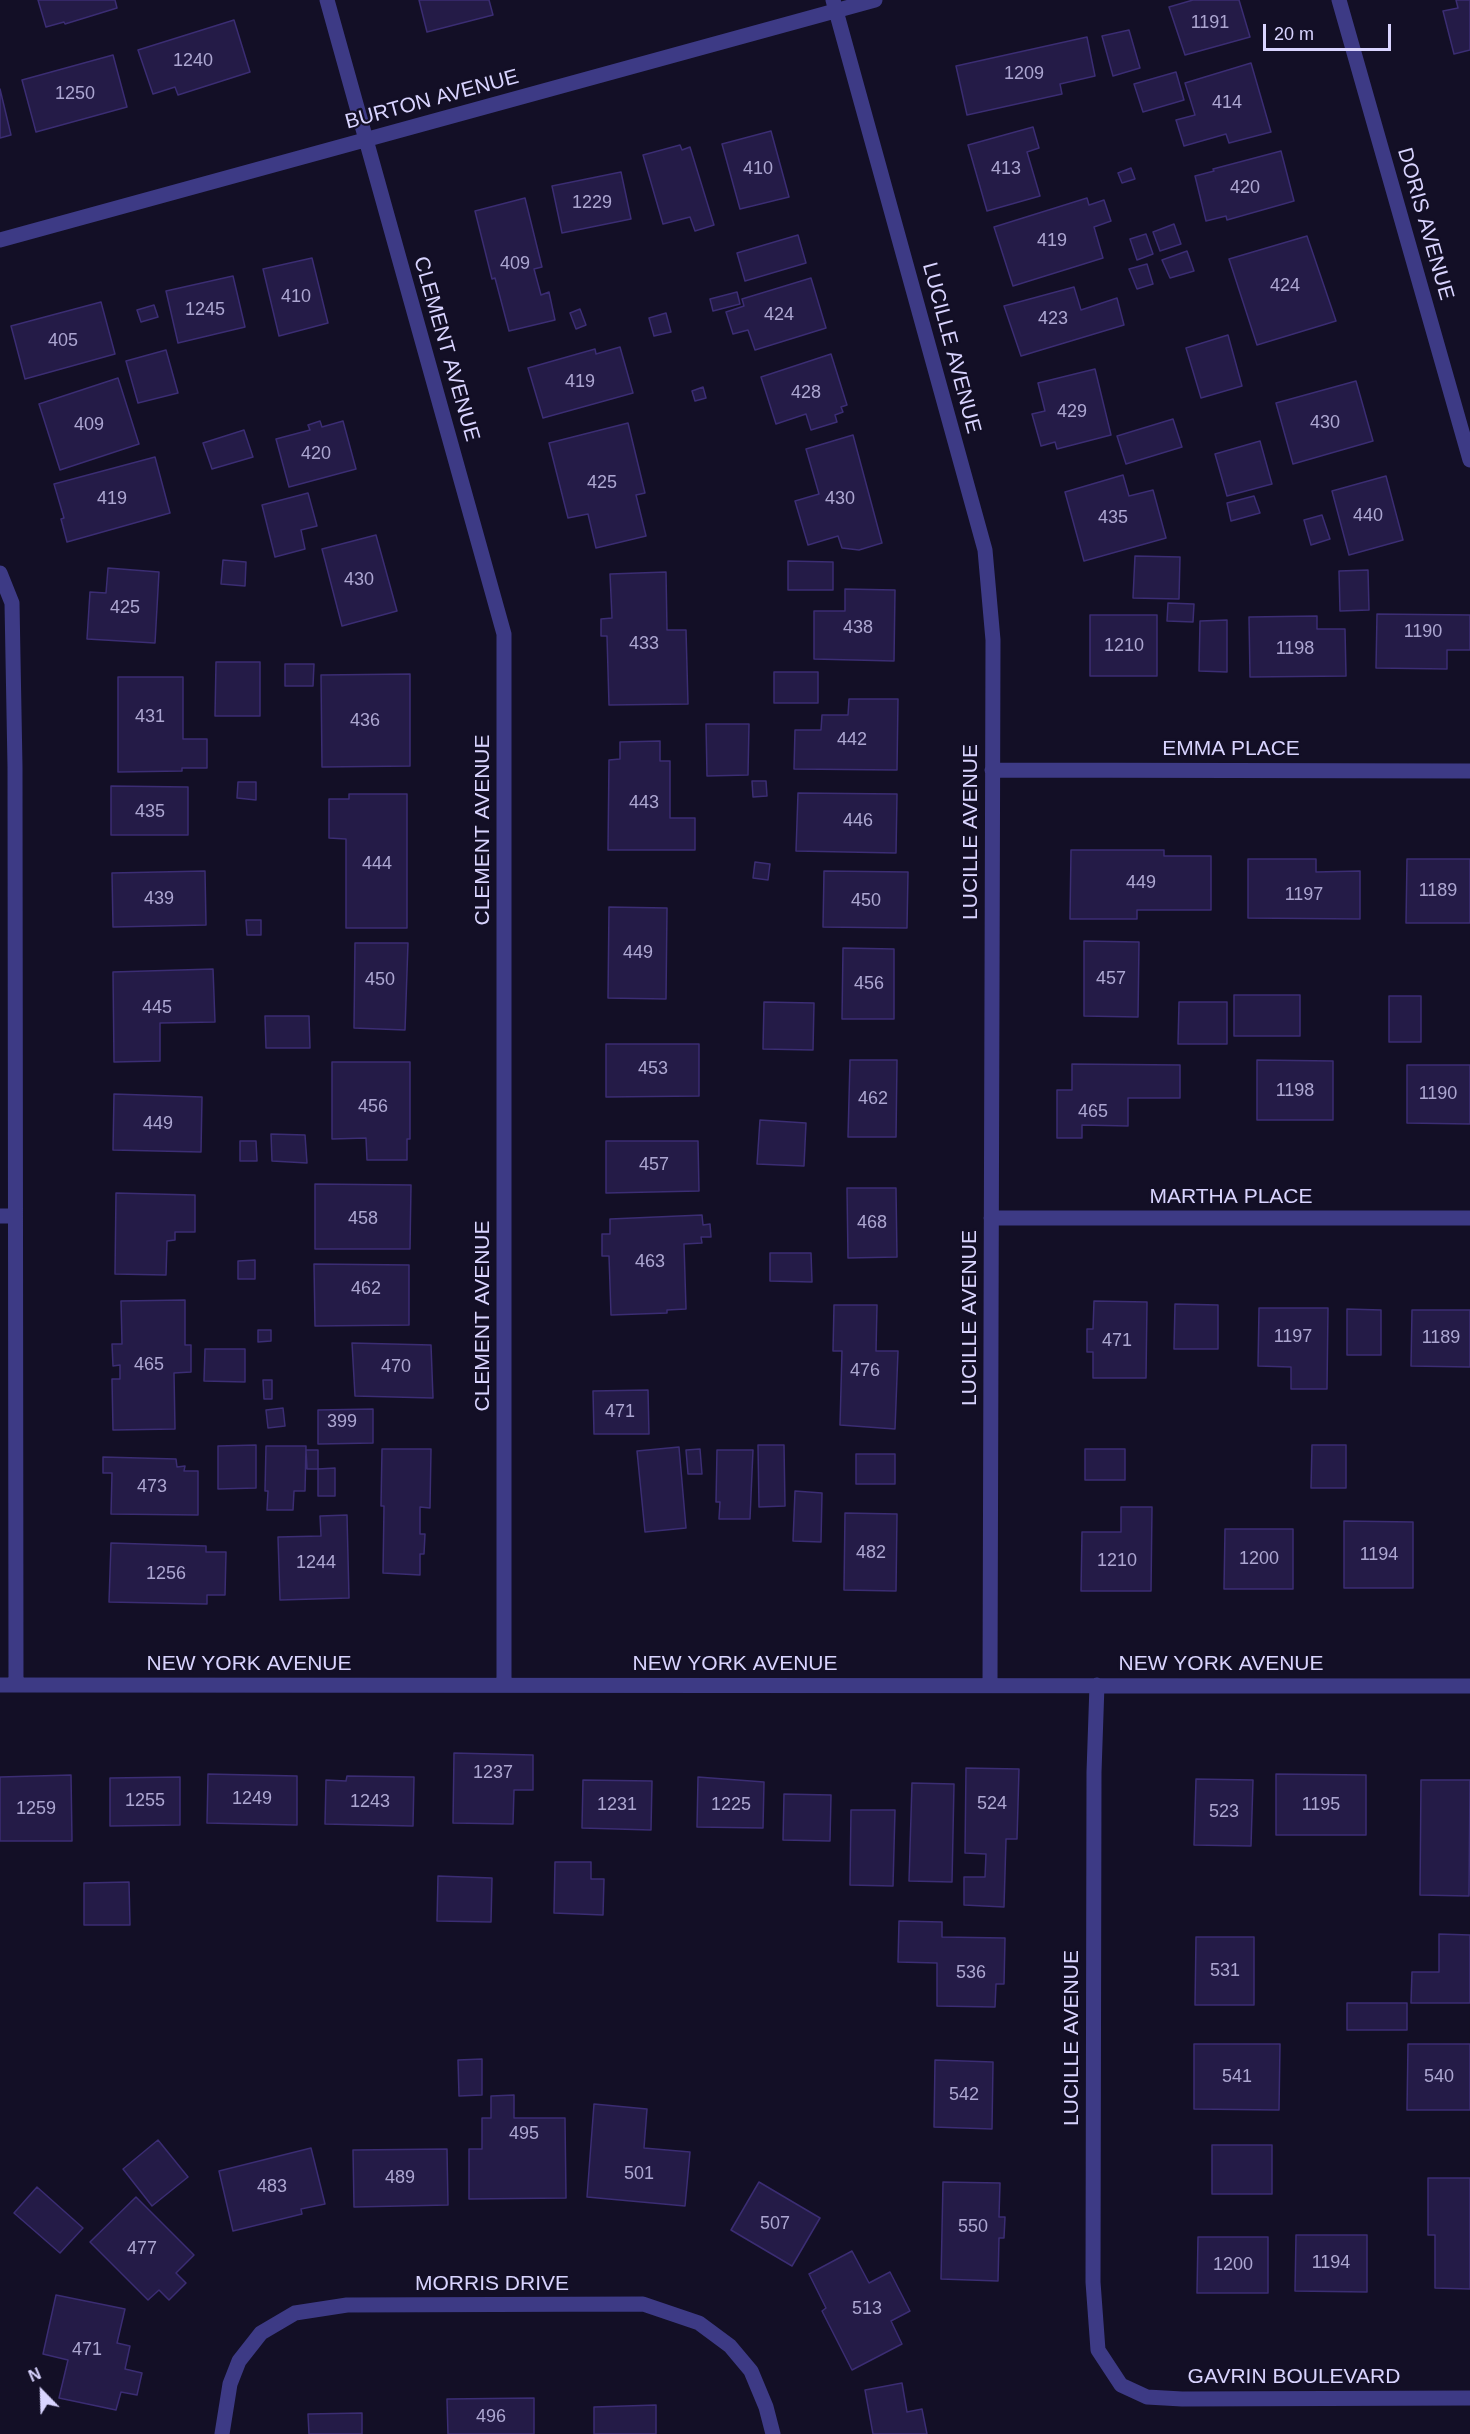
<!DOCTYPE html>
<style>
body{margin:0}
#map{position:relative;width:1470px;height:2434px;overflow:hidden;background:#130f26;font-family:Arial,sans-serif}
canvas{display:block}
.north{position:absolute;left:12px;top:2362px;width:60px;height:60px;-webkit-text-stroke:4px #130f26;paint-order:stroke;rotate:337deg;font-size:16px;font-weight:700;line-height:24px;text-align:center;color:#d9d4ff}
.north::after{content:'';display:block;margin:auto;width:21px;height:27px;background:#d9d4ff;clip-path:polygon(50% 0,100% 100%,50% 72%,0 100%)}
.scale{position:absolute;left:1263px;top:24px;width:128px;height:27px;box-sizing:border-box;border:3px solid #d9d4ff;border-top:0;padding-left:8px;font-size:18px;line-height:21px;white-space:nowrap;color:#d9d4ff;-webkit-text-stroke:4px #130f26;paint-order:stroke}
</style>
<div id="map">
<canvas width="1470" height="2434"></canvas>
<div class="north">N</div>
<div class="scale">20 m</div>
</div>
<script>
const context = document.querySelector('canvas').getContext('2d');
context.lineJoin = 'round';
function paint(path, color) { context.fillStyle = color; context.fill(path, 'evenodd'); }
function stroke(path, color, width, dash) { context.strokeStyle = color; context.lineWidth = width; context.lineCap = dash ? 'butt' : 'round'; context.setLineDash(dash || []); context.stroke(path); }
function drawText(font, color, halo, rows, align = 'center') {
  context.font = font + ' Arial,sans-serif'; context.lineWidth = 4.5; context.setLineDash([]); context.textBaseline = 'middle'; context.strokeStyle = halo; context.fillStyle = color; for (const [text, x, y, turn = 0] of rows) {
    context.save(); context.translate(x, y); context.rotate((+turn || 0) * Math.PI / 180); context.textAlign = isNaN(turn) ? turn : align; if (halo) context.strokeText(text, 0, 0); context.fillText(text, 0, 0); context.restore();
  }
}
const building = new Path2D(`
 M38 0H115L117 8 65 24 64 22 46 27Z
 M419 0H489L493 15 427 32Z
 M1193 0H1239L1250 37 1185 55 1169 7Z
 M1456 0H1470V50L1454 54 1443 11 1458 8Z
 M234 20 250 72 178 95 175 87 153 94 138 50Z
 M1129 30 1140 68 1113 76 1102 36Z
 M1087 37 1095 76 1060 84 1062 94 967 115 956 66Z
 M113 55 127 107 36 132 22 80Z
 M1251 63 1271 132 1229 143 1226 134 1184 146 1176 120 1195 115 1185 83Z
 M1176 72 1184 100 1143 112 1134 84Z
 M0 89 11 135 0 138Z
 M1033 127 1039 148 1027 152 1040 196 987 211 968 145Z
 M771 131 789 197 740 209 722 144Z
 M680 145 682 150 690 147 714 225 695 231 690 217 663 224 643 155Z
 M1281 151 1294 201 1227 220 1226 216 1206 221 1195 176 1214 171 1213 169Z
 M1131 168 1135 179 1122 183 1118 173Z
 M621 172 631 219 562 233 552 186Z
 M525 198 542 267 534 269 541 295 549 292 555 320 509 331 495 278 492 279 475 211Z
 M1087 198 1089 205 1104 200 1111 221 1094 227 1103 258 1013 286 994 227Z
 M1174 224 1181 244 1160 251 1153 232Z
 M1146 234 1153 254 1137 260 1130 239Z
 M798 235 806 263 745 281 737 253Z
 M1307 236 1336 321 1257 345 1229 259Z
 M1187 251 1194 271 1170 278 1162 260Z
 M312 258 328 323 279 336 263 269Z
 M1147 264 1153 284 1137 289 1129 269Z
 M233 276 245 327 178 343 166 291Z
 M811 278 826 328 755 350 748 330 733 334 726 312 744 306 742 299Z
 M1074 287 1081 310 1117 298 1124 325 1021 356 1004 306Z
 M737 292 740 304 713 311 710 299Z
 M101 302 115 354 25 379 11 326Z
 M154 305 158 317 141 322 137 310Z
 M580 309 586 325 576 329 570 313Z
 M666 313 671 332 654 336 649 318Z
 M1228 335 1242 386 1201 398 1186 348Z
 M620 347 633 393 543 418 528 368 595 349 596 354Z
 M166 350 178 393 138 403 126 361Z
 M831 354 847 405 841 407 843 412 835 415 837 422 811 430 806 414 776 424 761 377Z
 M1095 369 1111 435 1057 449 1055 442 1041 446 1032 414 1045 411 1038 383Z
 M118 378 139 444 60 470 39 404Z
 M1356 381 1373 441 1293 464 1276 403Z
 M703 387 706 398 695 401 692 391Z
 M1173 419 1182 447 1126 464 1117 436Z
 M320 421 322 427 343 421 356 469 289 487 276 439 310 430 308 425Z
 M628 423 645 493 636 495 646 536 596 548 588 514 568 518 549 443Z
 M244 430 253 457 212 469 203 443Z
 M853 435 882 543 859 550 842 548 838 536 808 545 795 501 819 494 806 449Z
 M1260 441 1272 484 1227 496 1215 454Z
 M155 457 170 513 67 542 61 519 64 518 54 484Z
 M1123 475 1129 496 1153 490 1166 538 1084 561 1065 492Z
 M1386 476 1403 540 1349 555 1332 491Z
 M308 493 317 526 301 530 305 549 275 557 262 505Z
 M1254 496 1260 513 1231 521 1227 503Z
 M1322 515 1330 539 1311 545 1304 520Z
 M376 535 397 611 342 626 322 549Z
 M1135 556 1180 557 1179 599 1133 598Z
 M223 560 246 562 245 586 221 584Z
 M788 561 833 562V590H788Z
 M108 568 159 572 155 643 87 639 90 592 106 593Z
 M1368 570 1369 610 1340 611 1339 571Z
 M666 572 667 630H686L688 704 609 705 607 636H601V619L612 618 610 574Z
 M845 589 895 590 894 661 814 659V611H845Z
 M1168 603 1194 604 1193 622 1167 621Z
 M1377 614 1470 615V650H1447V669L1376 668Z
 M1090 615H1157V676H1090Z
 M1317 616V629H1345L1346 676 1250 677 1249 617Z
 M1227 620V672L1199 671 1200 621Z
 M216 662H260V716H215Z
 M285 664H314L313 686H285Z
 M774 672H818V703H774Z
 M410 674V766L322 767 321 675Z
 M118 677H183V739H207V768H182V771L118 772Z
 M849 699H898L897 770 794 769 795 730H821L822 715H848Z
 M706 724H749L748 775 707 776Z
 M660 741V761H670V818H695V850H608L609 760 620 759V742Z
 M752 781H766L767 796 753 797Z
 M238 782H256V800L237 798Z
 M111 786 188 787V835H111Z
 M798 793 897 794 896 853 796 851Z
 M349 794H407V928H346V839L329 838V799H349Z
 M1071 850H1164V856H1211V910H1137V919H1070Z
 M1248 859H1316V872L1360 871V919L1248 918Z
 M1407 859H1470V923H1406Z
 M755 862 770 864 768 880 753 878Z
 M205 871 206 925 113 927 112 873Z
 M824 871 908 872 907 928 823 927Z
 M609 907 667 908 666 999 608 998Z
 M246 920H261V935H247Z
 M1084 941 1139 942 1138 1017 1084 1016Z
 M355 943H408L405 1030 354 1028Z
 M843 948 894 949V1019H842Z
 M213 969 215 1022 160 1023V1061L114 1062 113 972Z
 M1234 995H1300V1036H1234Z
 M1389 996H1421V1042H1389Z
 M764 1002 814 1003 813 1050 763 1049Z
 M1179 1002H1227V1044H1178Z
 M265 1016H309L310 1048H266Z
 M606 1044H699V1096L606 1097Z
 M850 1060H897L896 1137H848Z
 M1257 1060 1333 1061V1120H1257Z
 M332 1062H410V1139H407V1160H367L366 1138 332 1139Z
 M1072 1064 1180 1065V1098H1128V1126L1082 1125V1138H1057V1090H1072Z
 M1407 1065H1470V1124L1407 1123Z
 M114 1094 202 1097 201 1152 113 1150Z
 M760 1120 806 1123 804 1166 757 1164Z
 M271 1134 305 1135 307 1163 272 1161Z
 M240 1141H256L257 1161H240Z
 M606 1141H698L699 1191 606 1193Z
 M315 1184 411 1185 410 1249H315Z
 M847 1188H896L897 1257 848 1258Z
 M116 1193 195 1195V1232H175V1240L167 1241 166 1275 115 1274Z
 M702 1215 703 1225 710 1224 711 1237H701L702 1243 684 1244 686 1309 667 1310V1313L611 1315 609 1256H602V1234H610V1219Z
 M770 1253H811L812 1282 770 1281Z
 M255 1260V1279H238V1261Z
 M314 1264 409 1265V1325L315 1326Z
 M185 1300V1345H191V1372L174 1373 175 1429 113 1430 112 1379H120V1365L113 1366 112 1344H122L121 1301Z
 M1094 1301 1147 1302 1146 1378H1093V1352H1087V1329H1093Z
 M1175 1304 1218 1305V1349H1174Z
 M834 1305H877L876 1351H898L895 1429 840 1425 842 1351H833Z
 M1259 1308H1328L1327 1389H1291V1367L1258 1366Z
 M1347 1309 1381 1310V1355H1347Z
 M1412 1310H1470V1367L1411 1366Z
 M258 1330H271V1341L258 1342Z
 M352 1343 431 1345 433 1398 355 1396Z
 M205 1349H245V1382L204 1381Z
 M263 1380H272V1399H264Z
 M648 1390 649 1434H594L593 1391Z
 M283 1408 285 1426 268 1428 266 1410Z
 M373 1409V1443L318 1444V1410Z
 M256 1445V1488L218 1489V1446Z
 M758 1445H784L785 1506 759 1507Z
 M1312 1445H1346V1488H1311Z
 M266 1446H306L305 1491H294L293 1510H267L268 1491H265Z
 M679 1447 686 1528 645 1532 637 1451Z
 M382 1449H431L430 1508 420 1507V1534H425L424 1554H420V1575L383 1573 384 1506H381Z
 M700 1449 702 1474H688L686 1450Z
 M1085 1449H1125V1480H1085Z
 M306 1450H318V1469H307Z
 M717 1450H753L750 1519H719L720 1502H716Z
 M856 1454H895V1484H856Z
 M103 1457 176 1459 177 1467 185 1466 184 1471H198V1515L111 1514 112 1473H103Z
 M335 1468V1496H318V1469Z
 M795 1491 822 1493 821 1542 793 1541Z
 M1121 1507H1152L1151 1591H1081L1082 1532H1121Z
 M845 1513 897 1514 896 1591 844 1590Z
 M347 1515 349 1598 280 1600 278 1537 321 1536 320 1516Z
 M1344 1521 1413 1522V1588H1344Z
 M1225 1529H1293V1589H1224Z
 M111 1543 206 1546V1552H226L225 1595H207V1604L109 1602Z
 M454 1753 533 1755V1790H514L513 1824 453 1823Z
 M966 1768 1019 1769 1017 1839H1006L1004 1907 964 1905V1877H985L986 1854 965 1853Z
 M208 1774 297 1776V1825L207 1823Z
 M1276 1774 1366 1775V1835H1276Z
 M71 1775 72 1841H0V1777Z
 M347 1776 414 1777 413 1826 325 1824 326 1780 346 1781Z
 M180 1777V1825L110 1826V1778Z
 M698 1777 764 1782 763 1828 697 1827Z
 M1196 1779 1253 1780 1251 1846 1194 1845Z
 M583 1780 652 1781 651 1830 582 1828Z
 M1421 1780H1470L1469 1896 1420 1895Z
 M912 1783 954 1784 952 1882 909 1881Z
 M784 1794 831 1795 830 1841 783 1840Z
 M851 1810H895L893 1886 850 1885Z
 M555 1862H591V1879H604L603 1915 554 1913Z
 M438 1876 492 1878 491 1922 437 1921Z
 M129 1882 130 1925H84V1883Z
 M899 1921 942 1922V1937L1005 1938 1004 1984H996L995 2007 937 2006V1963L898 1962Z
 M1439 1934 1470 1935V2003H1411L1412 1972H1439Z
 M1196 1937H1254V2005H1195Z
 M1347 2003H1407V2030H1347Z
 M1194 2044H1280L1279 2110 1194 2109Z
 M1408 2044H1470V2110H1407Z
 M482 2059V2095L459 2096 458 2060Z
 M935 2060 993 2062 992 2129 934 2127Z
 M514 2095V2118H565L566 2198 469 2199V2149H482V2118H491V2096Z
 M594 2104 647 2109 644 2148 690 2152 685 2206 587 2197Z
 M158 2140 188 2177 152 2206 123 2169Z
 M1212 2145H1272V2194H1212Z
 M311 2148 325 2204 301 2209 302 2214 233 2231 219 2171Z
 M447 2149 448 2205 354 2207 353 2150Z
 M1428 2178H1470V2289L1435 2288V2235H1428Z
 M759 2182 820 2218 792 2266 731 2230Z
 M943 2182 1000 2183 999 2217H1005L1004 2238H999L998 2281 941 2279Z
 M37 2187 83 2228 60 2253 14 2213Z
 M136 2197 194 2255 176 2273 186 2283 169 2300 159 2290 148 2300 90 2242Z
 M1296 2235H1367V2292L1295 2291Z
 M1198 2237H1268V2293H1197Z
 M852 2251 869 2283 890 2272 910 2311 891 2321 902 2344 852 2370 822 2311 826 2308 809 2274Z
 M56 2295 125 2309 117 2343 130 2346 125 2369 142 2373 137 2395 121 2392 116 2410 59 2398 68 2360 43 2354Z
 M902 2383 907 2412 922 2409 927 2434H873L865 2390Z
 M534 2398V2434H448L447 2399Z
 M656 2405V2434H594V2407Z
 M362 2413V2434H309L308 2414Z`);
paint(building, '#241b47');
stroke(building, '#3b2d73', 1.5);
stroke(new Path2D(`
 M327 0 504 634V1685
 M833 0 985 550 993 640 990 1684
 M1339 0 1470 460
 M0 240 875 0
 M0 573 12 603 15 767 16 1685
 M992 770 1470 771
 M0 1216H15
 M991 1218H1470
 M0 1685 1470 1686
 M1097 1685 1094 1772 1093 2282 1098 2350 1121 2385 1147 2397 1182 2399 1470 2398
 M222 2434 230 2384 239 2361 261 2333 295 2313 347 2305 643 2304 699 2323 730 2346 751 2371 766 2407 773 2434`), '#3d3a85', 15);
drawText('18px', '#aca6d1', null, [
 ["1191",1210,23],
 ["1240",193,61],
 ["1209",1024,74],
 ["1250",75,94],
 ["414",1227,103],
 ["410",758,169],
 ["413",1006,169],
 ["420",1245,188],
 ["1229",592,203],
 ["419",1052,241],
 ["409",515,264],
 ["424",1285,286],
 ["410",296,297],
 ["1245",205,310],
 ["424",779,315],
 ["423",1053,319],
 ["405",63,341],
 ["419",580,382],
 ["428",806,393],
 ["429",1072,412],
 ["430",1325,423],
 ["409",89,425],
 ["420",316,454],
 ["425",602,483],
 ["419",112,499],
 ["430",840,499],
 ["440",1368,516],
 ["435",1113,518],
 ["430",359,580],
 ["425",125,608],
 ["438",858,628],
 ["1190",1423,632],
 ["433",644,644],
 ["1210",1124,646],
 ["1198",1295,649],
 ["431",150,717],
 ["436",365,721],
 ["442",852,740],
 ["443",644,803],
 ["435",150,812],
 ["446",858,821],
 ["444",377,864],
 ["449",1141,883],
 ["1189",1438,891],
 ["1197",1304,895],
 ["439",159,899],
 ["450",866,901],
 ["449",638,953],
 ["457",1111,979],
 ["450",380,980],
 ["456",869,984],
 ["445",157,1008],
 ["453",653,1069],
 ["1198",1295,1091],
 ["1190",1438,1094],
 ["462",873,1099],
 ["456",373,1107],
 ["465",1093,1112],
 ["449",158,1124],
 ["457",654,1165],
 ["458",363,1219],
 ["468",872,1223],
 ["463",650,1262],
 ["462",366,1289],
 ["1197",1293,1337],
 ["1189",1441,1338],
 ["471",1117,1341],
 ["465",149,1365],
 ["470",396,1367],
 ["476",865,1371],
 ["471",620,1412],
 ["399",342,1422],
 ["473",152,1487],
 ["482",871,1553],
 ["1194",1379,1555],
 ["1200",1259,1559],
 ["1210",1117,1561],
 ["1244",316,1563],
 ["1256",166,1574],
 ["1237",493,1773],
 ["1249",252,1799],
 ["1255",145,1801],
 ["1243",370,1802],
 ["524",992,1804],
 ["1231",617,1805],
 ["1225",731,1805],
 ["1195",1321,1805],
 ["1259",36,1809],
 ["523",1224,1812],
 ["531",1225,1971],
 ["536",971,1973],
 ["541",1237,2077],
 ["540",1439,2077],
 ["542",964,2095],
 ["495",524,2134],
 ["501",639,2174],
 ["489",400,2178],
 ["483",272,2187],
 ["507",775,2224],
 ["550",973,2227],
 ["477",142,2249],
 ["1194",1331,2263],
 ["1200",1233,2265],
 ["513",867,2309],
 ["471",87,2350],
 ["496",491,2417]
]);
drawText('21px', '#d9d4ff', '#130f26', [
 ["BURTON AVENUE",432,100,-15],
 ["DORIS AVENUE",1425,224,74],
 ["LUCILLE AVENUE",951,348,75],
 ["CLEMENT AVENUE",446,349,74],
 ["EMMA PLACE",1231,749],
 ["CLEMENT AVENUE",483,830,-90],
 ["LUCILLE AVENUE",971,832,-90],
 ["MARTHA PLACE",1231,1197],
 ["CLEMENT AVENUE",483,1316,-90],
 ["LUCILLE AVENUE",970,1318,-90],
 ["NEW YORK AVENUE",249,1664],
 ["NEW YORK AVENUE",735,1664],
 ["NEW YORK AVENUE",1221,1664],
 ["LUCILLE AVENUE",1072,2038,-90],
 ["MORRIS DRIVE",492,2284],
 ["GAVRIN BOULEVARD",1294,2377]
]);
</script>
